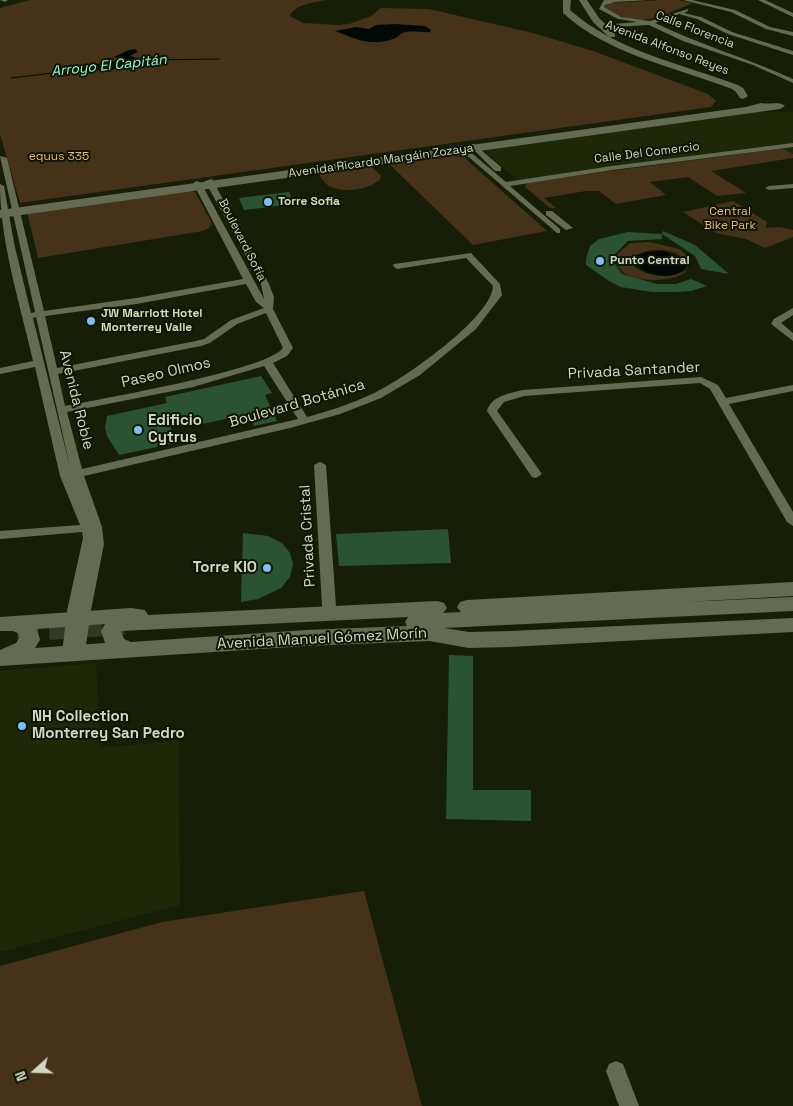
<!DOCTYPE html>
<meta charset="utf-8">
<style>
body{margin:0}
#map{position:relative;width:793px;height:1106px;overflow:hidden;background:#171e06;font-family:"Space Grotesk",sans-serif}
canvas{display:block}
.north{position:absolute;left:10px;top:1046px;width:50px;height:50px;-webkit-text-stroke:4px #0e1500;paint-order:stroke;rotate:250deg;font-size:14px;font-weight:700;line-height:20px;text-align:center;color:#d1d7c7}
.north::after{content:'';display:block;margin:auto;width:18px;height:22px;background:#d1d7c7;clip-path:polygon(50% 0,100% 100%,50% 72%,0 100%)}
</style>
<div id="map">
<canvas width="793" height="1106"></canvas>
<div class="north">N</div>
</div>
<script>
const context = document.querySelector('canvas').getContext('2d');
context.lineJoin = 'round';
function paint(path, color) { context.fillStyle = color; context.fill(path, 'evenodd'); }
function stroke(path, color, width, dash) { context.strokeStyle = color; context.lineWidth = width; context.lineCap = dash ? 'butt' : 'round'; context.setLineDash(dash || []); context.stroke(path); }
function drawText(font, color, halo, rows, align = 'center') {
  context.font = font + ' "Space Grotesk",sans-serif'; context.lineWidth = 4; context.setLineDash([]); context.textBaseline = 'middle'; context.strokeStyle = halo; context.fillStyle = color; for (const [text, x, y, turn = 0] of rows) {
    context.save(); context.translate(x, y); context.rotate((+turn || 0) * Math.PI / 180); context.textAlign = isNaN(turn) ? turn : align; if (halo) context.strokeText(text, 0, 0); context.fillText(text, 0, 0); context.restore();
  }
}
paint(new Path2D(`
 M736 112H793V157L540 197 517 180 482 149Z
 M96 663 101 748 179 740 180 905 0 952V671Z`), '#1e2706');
paint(new Path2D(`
 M30 0H327C315 2 295 4 290 16L303 23 339 25 349 24 371 16 381 8 429 9 533 33 593 51 708 94 716 101 711 107 20 203 0 134V8Z
 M662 0H677L693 3C659 17 637 31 603 7L610 3Z
 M782 148 793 154V158L711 171 746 193 717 196 688 177 650 182 666 195 616 204 599 191H586L544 198 556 208H550L525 187 528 183C613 169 698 161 782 148Z
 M457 151 547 231 473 245 386 161Z
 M369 164 381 176 380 180C369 189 343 194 329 186 324 183 320 175 316 171Z
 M183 189 195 192 212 223 209 228 203 231 38 258 27 212Z
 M733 201 767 222 766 228 780 227 793 230V237L765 248 746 239 716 233 683 212Z
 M650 242 679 249 691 259 690 266C679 246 649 246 632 257L633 266C650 278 668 279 687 270 677 283 639 282 625 274 620 271 616 262 613 258L630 243Z
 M364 891 422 1106H0V966L162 922Z`), '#453219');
paint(new Path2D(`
 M395 24 425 26 431 30 430 32C422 33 414 30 406 32 400 33 398 38 393 39 369 47 357 39 335 31L356 27 369 29 376 25Z
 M136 49 137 52 130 56 140 59 139 64 120 67 112 70H92L89 66C99 62 115 63 122 59L114 57 129 50Z
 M663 251 683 259 686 267C676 282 645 276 635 263L634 259 636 256 647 252Z`), '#000905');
stroke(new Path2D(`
 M137 63 149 60 219 59
 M11 78 94 68`), '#000905', 1);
paint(new Path2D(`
 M289 192 294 203 270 207 244 210 239 198Z
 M663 231 695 245 729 274 701 269 695 256 662 234V239L628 241 611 258 622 274 657 284H676L691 279 707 286 691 291 675 292H652L621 287 609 281 586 265V259L590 246 599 239 628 232 662 234Z
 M261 376 272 393 265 395 277 421 254 426 249 414 188 427 184 418 169 421 172 432 171 444 119 455 107 436 105 427 107 416 167 403 165 397Z
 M448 529 451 563 339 566 336 534Z
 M243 533 268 536 282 543 290 553 293 564 290 577 281 588 258 599 241 602Z
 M449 655 473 656V790H531V821L446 819Z`), '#2a5431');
stroke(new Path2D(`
 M17 632 124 624`), '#333a23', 21, [21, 11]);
paint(new Path2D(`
 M0 0H8L5 2Z
 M604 0H648L615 2 605 5 604 7 621 17 650 21 688 9V11L684 13 701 17 732 32 793 51V55L728 34 697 19 679 14 655 23C700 45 747 58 793 79V83L753 65 683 41 649 25 612 27 614 24 637 22 618 19 599 9Z
 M683 0H692L735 10 770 27 793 32V36L766 29 731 12Z
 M758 0H765L793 13V17Z
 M793 143V147L612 170 510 186 560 229V233H557L456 146 462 145 506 182 612 166Z
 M470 144H474L501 167V171H495L470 146Z
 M0 156 7 158 44 311 136 298 243 279 193 183 197 181 201 183 264 299 261 284 205 181 212 179 269 284 274 297 273 309 293 348 287 356 273 363 307 417C329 411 351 404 372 394 401 381 492 318 493 286L466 258 397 269 393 266 394 264 471 253 500 284 502 295 476 329 420 375 381 398 340 414 290 428 84 476 102 527 104 544 91 610 85 652 83 656 69 658 64 657 62 653 67 611 83 538 82 532 0 539V531L80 525 60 476 35 367 0 374V368L33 361C20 303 0 243 0 184L4 186 14 243 31 313 35 312ZM246 284 256 302 264 308 231 320 204 339 196 341 57 368 45 316 136 304ZM266 313 283 348C268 370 100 399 65 406L58 374 201 346 210 343 237 324ZM36 317 71 471 33 318ZM264 366 298 419 82 469 67 412 193 387Z
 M793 184V188L769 190 765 188 769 186Z
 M546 211H552L573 228 566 230 546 215Z
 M793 308V315L781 323 793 333V341L771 324 774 319Z
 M701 377 718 385 726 398 793 385V391L729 404 793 512V526L787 522 710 389 700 383 524 396 504 402 497 411 542 474 536 478 532 477 487 411C491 396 510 393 523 390Z
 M320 462 326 465 336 606 334 609H324L322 606 314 465Z
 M616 1061 623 1064 639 1106H619L606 1071 609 1064Z`), '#636c51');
paint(new Path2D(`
 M563 0H571L570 10C616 51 682 64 738 85L743 88 748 96 743 99 740 98 736 92 732 89C675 67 609 55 563 13Z
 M579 0H587L599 18 615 33V37H609L593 22Z
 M761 103C768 105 779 101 785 106L780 109 0 218V210L746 107Z
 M793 582V596L685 602 793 597V611L444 628 469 632 510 631 793 618V632L510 647 469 648 429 641 306 646 0 666V650L16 643 19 638 18 633 13 631H0V617L131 608 145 610 148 615 437 601 444 603 447 608 443 613 461 612 457 607 460 602 467 600ZM408 617 405 622 407 626 306 630 131 642 124 639 121 631ZM105 624 101 631 105 643 35 648 40 640 37 629Z`), '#636c51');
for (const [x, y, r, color] of [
 [268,202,5,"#7bbef8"],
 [600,261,5,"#7bbef8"],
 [91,321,5,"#7bbef8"],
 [138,430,5,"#7bbef8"],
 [267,568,5,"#7bbef8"],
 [22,726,5,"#7bbef8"]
]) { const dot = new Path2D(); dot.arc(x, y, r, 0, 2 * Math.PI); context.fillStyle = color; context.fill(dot); stroke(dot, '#0e1500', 2); }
drawText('12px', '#d1d7c7', '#0e1500', [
 ["Calle Florencia",695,30,21],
 ["Avenida Alfonso Reyes",667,48,21],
 ["Calle Del Comercio",647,153,-7],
 ["Avenida Ricardo Margáin Zozaya",381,161,-8],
 ["Boulevard Sofía",242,240,63]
]);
drawText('12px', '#e9b670', '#0e1500', [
 ["equus 335",59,157],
 ["Central",730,212],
 ["Bike Park",730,226]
]);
drawText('bold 12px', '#d1d7c7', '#0e1500', [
 ["Torre Sofia",278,202],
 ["Punto Central",610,261],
 ["JW Marriott Hotel",101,314],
 ["Monterrey Valle",101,328]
], 'left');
drawText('italic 14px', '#95fbdb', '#0e1500', [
 ["Arroyo El Capitán",109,66,-6]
]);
drawText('15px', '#d1d7c7', '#0e1500', [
 ["Privada Santander",634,371,-3],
 ["Paseo Olmos",166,373,-13],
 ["Avenida Roble",76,400,76],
 ["Boulevard Botánica",297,404,-16],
 ["Privada Cristal",308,536,-93],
 ["Avenida Manuel Gómez Morín",322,639,-3]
]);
drawText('bold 15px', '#d1d7c7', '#0e1500', [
 ["Edificio",148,421],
 ["Cytrus",148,438],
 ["Torre KIO",257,568,"right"],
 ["NH Collection",32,717],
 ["Monterrey San Pedro",32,734]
], 'left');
</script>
